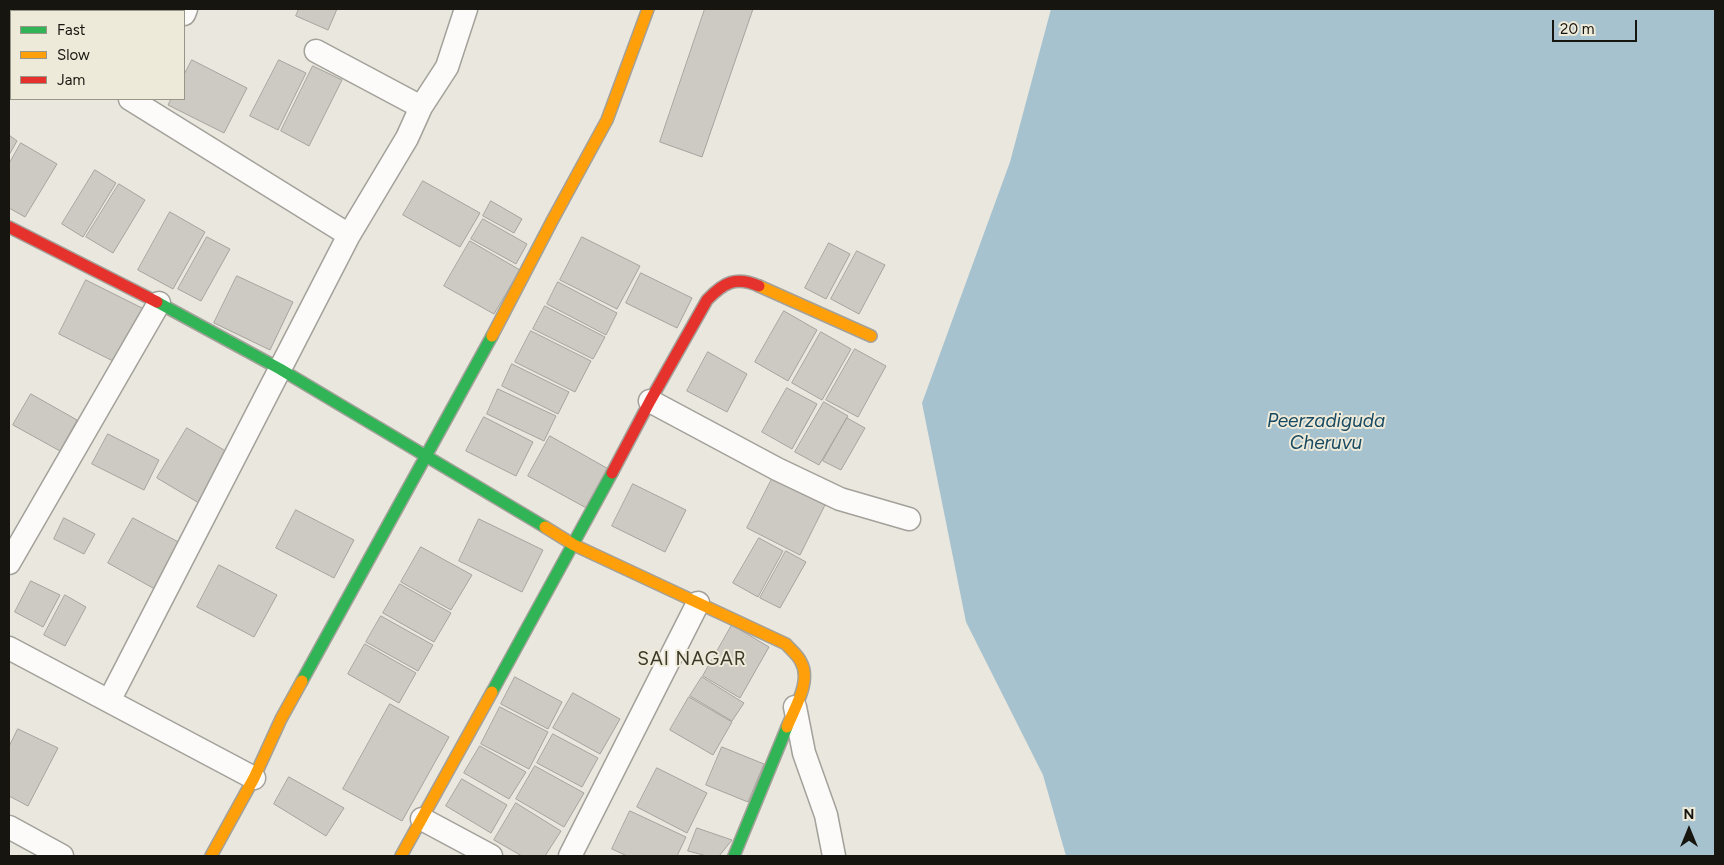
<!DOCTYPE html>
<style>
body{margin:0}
#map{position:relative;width:1724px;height:865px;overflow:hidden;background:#e9e7de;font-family:Figtree,sans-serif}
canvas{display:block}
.frame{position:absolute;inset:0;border:10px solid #171510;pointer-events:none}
.legend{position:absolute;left:10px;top:10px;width:175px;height:90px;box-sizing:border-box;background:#eeead9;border:1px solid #989589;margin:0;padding:6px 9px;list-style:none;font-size:15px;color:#171510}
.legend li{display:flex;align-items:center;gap:10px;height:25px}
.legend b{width:25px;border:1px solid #989589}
.north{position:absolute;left:1664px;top:805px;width:50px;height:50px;-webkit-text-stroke:4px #eeead9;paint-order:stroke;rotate:0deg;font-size:14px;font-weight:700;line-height:20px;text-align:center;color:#171510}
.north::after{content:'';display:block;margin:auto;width:18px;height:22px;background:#171510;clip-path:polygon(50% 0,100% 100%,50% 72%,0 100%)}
.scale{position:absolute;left:1552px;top:20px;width:85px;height:22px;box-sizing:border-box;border:2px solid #171510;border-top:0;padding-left:6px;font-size:15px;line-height:18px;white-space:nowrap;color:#171510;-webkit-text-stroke:4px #eeead9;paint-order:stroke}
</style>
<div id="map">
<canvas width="1724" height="865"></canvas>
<div class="frame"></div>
<ul class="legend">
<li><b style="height:6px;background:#30b455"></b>Fast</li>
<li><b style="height:6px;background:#ff9f0a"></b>Slow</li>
<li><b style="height:6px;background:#e5322d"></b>Jam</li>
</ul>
<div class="north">N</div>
<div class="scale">20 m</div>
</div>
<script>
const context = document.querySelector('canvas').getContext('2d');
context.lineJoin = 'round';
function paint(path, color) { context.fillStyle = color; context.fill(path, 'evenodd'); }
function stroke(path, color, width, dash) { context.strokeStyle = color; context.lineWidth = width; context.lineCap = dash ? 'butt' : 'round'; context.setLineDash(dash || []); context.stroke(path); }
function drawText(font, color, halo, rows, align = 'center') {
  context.font = font + ' Figtree,sans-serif'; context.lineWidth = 4; context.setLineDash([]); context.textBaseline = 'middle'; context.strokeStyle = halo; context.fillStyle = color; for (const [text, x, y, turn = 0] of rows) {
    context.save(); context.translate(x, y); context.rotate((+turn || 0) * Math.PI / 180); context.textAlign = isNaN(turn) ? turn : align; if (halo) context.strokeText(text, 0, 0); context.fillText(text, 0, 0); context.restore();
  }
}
paint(new Path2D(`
 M1051 9H1715V856H1066L1043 775 966 622 922 403 1010 162Z`), '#a7c2cf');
const building = new Path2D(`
 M42 9H74L72 11H41Z
 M86 9H183L181 11H85Z
 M299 9H337L328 30 296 16Z
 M705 9H753L702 157 660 142Z
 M192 60 247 88 224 133 168 105 171 99H184V75Z
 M279 60 306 73 278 130 250 116Z
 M313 66 342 80 309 146 281 131Z
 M9 135 17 141 9 155Z
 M21 143 57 164 25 217 9 208V164Z
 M95 170 116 183 83 237 62 224Z
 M423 181 480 213 460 247 403 215Z
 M119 184 145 200 113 253 86 237Z
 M491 201 522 219 514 233 483 216Z
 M170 212 205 232 173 289 138 270Z
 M483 219 527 244 516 264 471 239Z
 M207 237 230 249 201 301 178 289Z
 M582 237 640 266 617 309 560 280Z
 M470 241 520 270 494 314 444 286Z
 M829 243 850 254 826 299 805 288Z
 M857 251 885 265 859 314 831 299Z
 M641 273 692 298 677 328 626 303Z
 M237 276 293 302 270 350 214 323Z
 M86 280 144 309 117 363 59 334Z
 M558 282 617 313 606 335 547 304Z
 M545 306 605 337 593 359 533 329Z
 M784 311 817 330 788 381 755 362Z
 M531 331 591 361 575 392 515 362Z
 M821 332 851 349 822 400 792 383Z
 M855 349 886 366 858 417 826 400Z
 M708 352 747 374 727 412 687 391Z
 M512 364 569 392 558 414 502 386Z
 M787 388 817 404 792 449 762 432Z
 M498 389 556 416 544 441 487 414Z
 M31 394 77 420 60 451 13 425Z
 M824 402 848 416 819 465 795 452Z
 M484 417 533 442 516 476 466 451Z
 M847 418 865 428 841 470 823 461Z
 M187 428 234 456 204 506 157 478Z
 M108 434 159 460 144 490 92 464Z
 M550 436 612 471 590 510 528 476Z
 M772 479 825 505 800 555 747 528Z
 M633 484 686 510 665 552 612 526Z
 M296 510 354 540 334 578 276 548Z
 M64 518 95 534 84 554 54 539Z
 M133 518 188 547 162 593 108 563Z
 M479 519 543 550 522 592 459 561Z
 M759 538 783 551 758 597 733 583Z
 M421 547 472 575 451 610 401 582Z
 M786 551 806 562 780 608 760 598Z
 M219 565 277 595 254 637 197 607Z
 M31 581 60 595 43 627 15 612Z
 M400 584 451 613 434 642 383 613Z
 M65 595 86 607 65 646 44 635Z
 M381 616 433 645 418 671 366 642Z
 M732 625 769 647 740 698 703 676Z
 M365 644 416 673 399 703 348 674Z
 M515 677 562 702 548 729 501 704Z
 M702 677 744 703 732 721 690 696Z
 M573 693 620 719 600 754 553 728Z
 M689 697 732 722 713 755 670 730Z
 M390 704 449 737 402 821 343 789Z
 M500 707 548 732 529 769 481 744Z
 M18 729 58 748 28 806 9 796V747Z
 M553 734 598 758 582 787 537 763Z
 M480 746 526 772 509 799 464 773Z
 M722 747 764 764 748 802 706 785Z
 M535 766 584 793 564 827 516 799Z
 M657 768 707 793 687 833 637 807Z
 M289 777 344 808 326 836 274 804Z
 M462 779 507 805 491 833 446 806Z
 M516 803 561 831 545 856H522L494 840Z
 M630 811 686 837 677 856H627L612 849Z
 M697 828 732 840 719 856H707L688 851Z`);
paint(building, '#cccac3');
stroke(building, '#a5a39d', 1);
const street = new Path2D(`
 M184 14 186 9
 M9 30 11 32
 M130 99 349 235
 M421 107 447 67 466 9
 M650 401 777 469 840 499 909 519
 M9 563 159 303
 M9 648 254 778
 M109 701 349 235 407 138 421 107 316 51
 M795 707 804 753 826 815 834 856
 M422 819 491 856
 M9 827 62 856
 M570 856 698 603`);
const fast = new Path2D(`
 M157 302 280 369 545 527
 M302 681 492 336
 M492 692 612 473
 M734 856 787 727`);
const slow = new Path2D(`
 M759 286 871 336
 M492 336 552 221 607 120 648 9
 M545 527 574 545 786 644C791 650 798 655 801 662 812 681 794 709 787 727
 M211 856 254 778 281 719 302 681
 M401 856 492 692`);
const jam = new Path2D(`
 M9 227 157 302
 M612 473 650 401 707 300C724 282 736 276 759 286`);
stroke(street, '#a3a19a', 25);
stroke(fast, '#a3a19a', 14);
stroke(slow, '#a3a19a', 14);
stroke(jam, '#a3a19a', 14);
stroke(street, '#fcfbfa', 22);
stroke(fast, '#30b455', 11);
stroke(slow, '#ff9f0a', 11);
stroke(jam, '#e5322d', 11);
drawText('italic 19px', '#174961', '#eeead9', [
 ["Peerzadiguda",1326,421],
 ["Cheruvu",1326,443]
]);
context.letterSpacing = '1px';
drawText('19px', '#3c392b', '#eeead9', [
 ["SAI NAGAR",692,659]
]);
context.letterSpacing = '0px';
</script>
